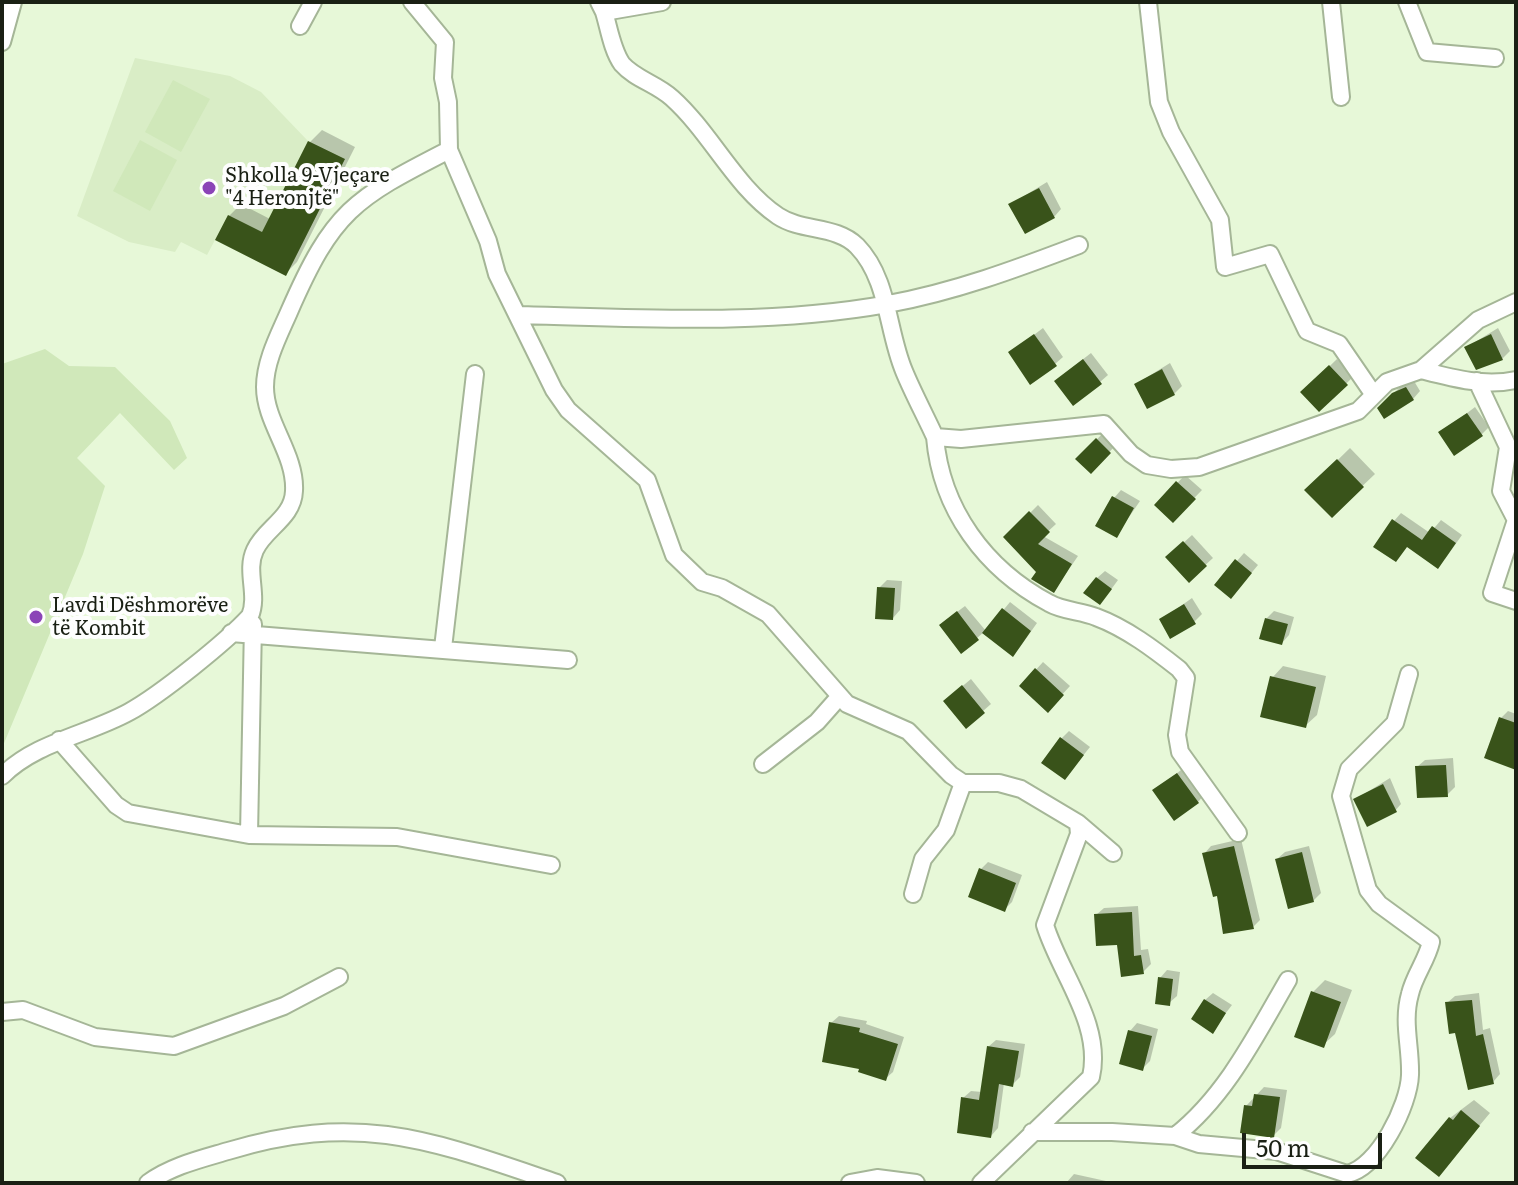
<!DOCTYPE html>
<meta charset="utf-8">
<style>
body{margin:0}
#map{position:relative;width:1518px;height:1185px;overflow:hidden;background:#e7f8d8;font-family:Literata,serif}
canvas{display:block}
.frame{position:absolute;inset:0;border:4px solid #1a2014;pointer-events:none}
.scale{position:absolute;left:1242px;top:1133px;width:140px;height:36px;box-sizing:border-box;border:4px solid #1a2014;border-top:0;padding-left:10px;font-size:24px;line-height:28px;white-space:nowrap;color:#1a2014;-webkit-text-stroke:6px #fefefe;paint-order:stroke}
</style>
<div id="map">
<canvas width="1518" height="1185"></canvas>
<div class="frame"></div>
<div class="scale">50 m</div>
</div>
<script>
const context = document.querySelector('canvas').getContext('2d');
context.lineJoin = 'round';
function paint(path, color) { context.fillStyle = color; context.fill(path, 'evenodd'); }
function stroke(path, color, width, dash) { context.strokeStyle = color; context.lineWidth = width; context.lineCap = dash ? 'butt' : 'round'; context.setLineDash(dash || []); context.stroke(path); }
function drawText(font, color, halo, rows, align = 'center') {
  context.font = font + ' Literata,serif'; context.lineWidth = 8; context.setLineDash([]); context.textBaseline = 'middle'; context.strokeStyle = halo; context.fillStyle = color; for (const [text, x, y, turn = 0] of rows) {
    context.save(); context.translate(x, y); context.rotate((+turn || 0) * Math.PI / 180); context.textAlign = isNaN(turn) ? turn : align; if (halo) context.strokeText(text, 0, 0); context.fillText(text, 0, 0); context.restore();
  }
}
paint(new Path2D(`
 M135 58 230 76 261 92 308 141 345 159 286 276 215 240 207 255 181 242 175 252 129 242 77 216Z`), '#d9edc6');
paint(new Path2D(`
 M173 80 210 99 181 152 145 132Z
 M140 140 177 160 150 211 113 191Z
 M45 349 69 366 115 367 170 421 187 458 174 470 120 413 77 458 105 486 83 554 2 748V364Z`), '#d0e8ba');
paint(new Path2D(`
 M322 130 355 147 297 262 285 274 229 216 241 204 270 219 310 142Z
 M1047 182 1061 209 1054 217 1011 204Z
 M1043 328 1063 357 1055 364 1010 353Z
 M1498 328 1510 351 1502 359 1467 347Z
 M1091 353 1108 375 1100 382 1064 374Z
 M1337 359 1354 376 1319 410 1303 392Z
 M1170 363 1182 386 1174 394 1136 384Z
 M1414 381 1420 391 1413 399 1379 408 1401 386Z
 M1475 407 1489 427 1482 434 1441 433Z
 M1104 432 1117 444 1091 471 1078 459Z
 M1350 448 1375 474 1332 515 1307 490Z
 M1185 475 1202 490 1173 520 1156 505Z
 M1121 490 1140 501 1116 536 1114 498Z
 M1038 505 1056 524 1043 536 1078 556 1054 591 1006 537Z
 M1401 513 1430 533 1441 520 1462 535 1445 559 1408 545 1396 560 1394 521Z
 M1192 535 1213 558 1189 580 1168 557Z
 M1244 553 1258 565 1238 589 1237 561Z
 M1105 571 1118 580 1107 595 1097 578Z
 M887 580 902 581 900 610 893 618 879 588Z
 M1192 598 1202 614 1194 622 1161 620Z
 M1010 602 1037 623 1020 647 1013 654 984 632 962 651 949 618 965 606 986 631Z
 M1274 611 1294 617 1289 635 1282 643 1266 619Z
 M1043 662 1070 686 1048 710 1021 686Z
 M1283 666 1326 676 1317 715 1305 726 1272 678Z
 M971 679 991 704 966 726 953 694Z
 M1508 711 1516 714V765L1501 718Z
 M1069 731 1090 747 1065 778 1061 739Z
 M1453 758 1455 787 1447 795 1417 767 1425 760Z
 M1185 767 1205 794 1198 802 1155 790Z
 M1390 778 1401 804 1394 812 1356 799Z
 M1241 839 1260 920 1253 927 1218 893 1204 854 1211 846Z
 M1309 846 1321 893 1313 901 1277 859 1285 852Z
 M988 862 1022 875 1012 902 1004 910 981 869Z
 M1138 906 1141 950 1148 949 1151 964 1143 972 1096 915 1104 908Z
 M1167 970 1180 972 1177 996 1169 1003 1160 978Z
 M1325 980 1352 990 1335 1034 1323 1045 1313 992Z
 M1213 993 1232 1005 1212 1031 1205 1000Z
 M1479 993 1483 1030 1490 1028 1500 1074 1493 1082 1447 1003 1455 996Z
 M839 1016 867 1021 866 1024 904 1037 893 1072 885 1079 831 1023Z
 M1137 1023 1158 1029 1150 1061 1142 1069 1130 1031Z
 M996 1040 1025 1044 1020 1077 1013 1084 1004 1083 998 1128 991 1136 963 1098 971 1091 982 1092 988 1047Z
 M1264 1087 1287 1090 1281 1128 1273 1136 1246 1106Z
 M1474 1100 1490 1113 1439 1174 1450 1118Z
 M1074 1174 1106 1181 1105 1183H1066Z`), '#0003');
paint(new Path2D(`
 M308 141 345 159 286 276 215 240 228 215 262 232Z
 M1039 188 1055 218 1025 234 1008 204Z
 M1034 334 1057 366 1030 385 1008 352Z
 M1491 334 1503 360 1476 370 1464 347Z
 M1083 359 1102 384 1073 406 1054 381Z
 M1329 365 1348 385 1319 412 1300 392Z
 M1162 369 1175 395 1147 409 1134 384Z
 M1406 387 1414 400 1384 419 1377 408 1392 393Z
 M1467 413 1483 436 1454 456 1438 432Z
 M1096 438 1111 453 1091 474 1075 459Z
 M1337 459 1364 487 1332 518 1304 490Z
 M1176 481 1196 499 1173 523 1154 505Z
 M1112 496 1134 508 1117 538 1095 526Z
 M1029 511 1050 532 1038 544 1072 564 1054 593 1031 579 1036 572 1003 537Z
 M1392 519 1422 540 1432 526 1456 543 1438 569 1407 547 1396 562 1373 547Z
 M1183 541 1207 566 1189 583 1165 557Z
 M1235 559 1252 573 1231 599 1214 585Z
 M1096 577 1112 589 1100 605 1083 593Z
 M877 587 895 588 893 620 875 619Z
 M1184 604 1196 624 1170 639 1159 619Z
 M1002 608 1031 631 1013 657 982 633Z
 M957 611 979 640 961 654 939 625Z
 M1265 618 1288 624 1282 645 1259 639Z
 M1035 668 1064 695 1048 713 1019 686Z
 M1270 676 1316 687 1306 728 1260 717Z
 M962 685 985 713 966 729 943 701Z
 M1499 717 1516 723V770L1484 758Z
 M1060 737 1084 755 1065 780 1041 763Z
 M1446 765 1448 797 1417 798 1415 766Z
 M1177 773 1199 803 1174 821 1152 790Z
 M1383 784 1397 812 1367 827 1353 799Z
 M1234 846 1254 929 1223 934 1217 896 1213 897 1202 853Z
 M1302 852 1314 902 1288 909 1275 859Z
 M979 868 1016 883 1005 912 968 897Z
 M1132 912 1134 956 1141 955 1144 974 1121 977 1117 945 1096 946 1094 914Z
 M1158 977 1173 979 1170 1006 1155 1004Z
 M1311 991 1341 1002 1324 1048 1294 1037Z
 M1204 999 1226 1013 1213 1034 1191 1019Z
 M1472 1000 1476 1036 1483 1034 1494 1084 1468 1090 1455 1033 1449 1034 1445 1002Z
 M829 1022 860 1028 859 1032 898 1044 886 1081 858 1072 859 1069 822 1062Z
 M1128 1030 1152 1036 1143 1071 1119 1064Z
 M987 1046 1019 1051 1013 1087 999 1084 991 1138 957 1133 961 1097 979 1100Z
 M1254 1094 1280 1097 1274 1138 1240 1133 1244 1105 1252 1106Z
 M1461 1110 1480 1126 1439 1177 1415 1158 1449 1117 1453 1120Z`), '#39531a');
const minor = new Path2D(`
 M412 2 445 42 443 78 448 102 449 150 488 241 497 274 554 390 568 410 647 480 674 555 702 582 722 588 768 614 847 704 908 731 951 775 963 783H999L1021 789 1078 823 1079 834 1045 925C1060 974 1103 1024 1091 1077L981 1183
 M599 2 604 12 662 2
 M1148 2 1159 102 1171 132 1220 220 1225 267 1270 254 1307 331 1339 344 1374 395
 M1331 2 1341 97
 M1407 2 1427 52 1495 58
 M604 12C609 28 612 50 622 64 635 79 657 84 672 98 711 133 735 187 778 216 802 232 836 225 857 246 889 279 887 331 904 371 913 393 925 415 935 437L961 439 1104 424 1131 454 1147 465 1171 469 1199 467 1358 411 1387 382 1421 370 1478 320 1516 302
 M300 26 313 2
 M2 42 13 2
 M518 315C641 318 766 326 888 304 954 292 1016 269 1079 245
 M1421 370C1452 378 1484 387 1516 380
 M1477 381 1508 447 1501 491 1516 520 1492 593 1516 601
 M935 437C941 509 985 569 1049 603 1063 611 1081 611 1096 617 1126 628 1155 650 1179 669L1186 678 1177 735 1180 752 1238 833
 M231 633 568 660
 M443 648 475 374
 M59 740 116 805 128 813 249 835 397 837 551 865
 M763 764 817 722 840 696
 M2 776C36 742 87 735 129 712 160 695 226 642 250 616 259 595 245 571 255 550 265 528 293 518 294 491 296 454 265 423 265 387 265 361 279 335 289 312 333 211 353 199 449 150
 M1078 823 1113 853
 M249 835 253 624
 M913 894 923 859 946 830 963 783
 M2 1012 23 1010 95 1037 174 1046 284 1006 339 977
 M1032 1132H1112L1175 1136 1199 1144 1276 1151 1347 1174C1378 1168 1409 1105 1410 1075 1411 1047 1402 1022 1410 994 1414 976 1427 960 1431 942L1379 904 1368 890 1341 796 1349 769 1395 723 1409 674
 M1175 1136C1226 1096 1256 1035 1288 980
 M148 1183C171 1166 201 1159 228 1151 360 1111 433 1141 557 1183
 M850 1183 877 1178 916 1183`);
stroke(minor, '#a5b697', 20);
stroke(minor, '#fff', 16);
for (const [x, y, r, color] of [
 [209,188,8,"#8b44b7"],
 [36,617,8,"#8b44b7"]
]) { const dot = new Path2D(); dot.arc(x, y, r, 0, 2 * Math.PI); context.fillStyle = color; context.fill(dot); stroke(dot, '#fefefe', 3); }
drawText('20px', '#1a2014', '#fefefe', [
 ["Shkolla 9-Vjeçare",225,176],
 ["\"4 Heronjtë\"",225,199],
 ["Lavdi Dëshmorëve",52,606],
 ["të Kombit",52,629]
], 'left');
</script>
